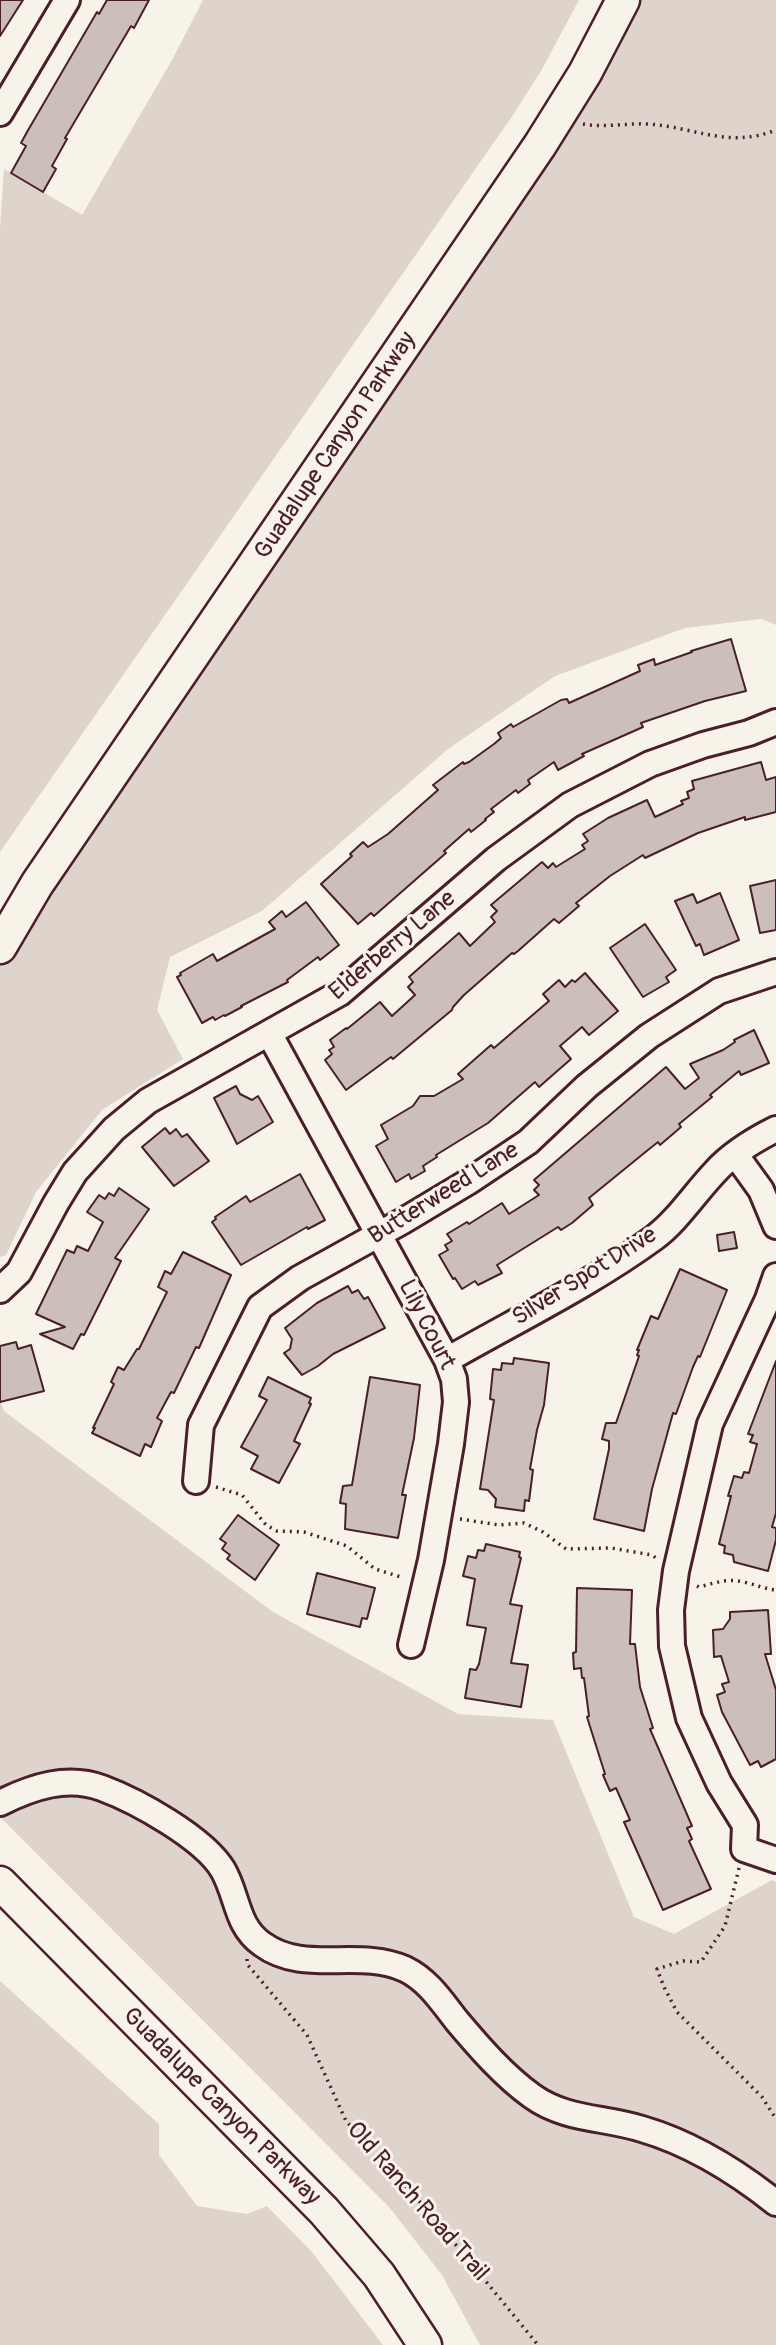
<!DOCTYPE html>
<style>
body{margin:0}
canvas{display:block;background:#f7f3e8}
</style>
<canvas width="776" height="2345"></canvas>
<script>
const context = document.querySelector('canvas').getContext('2d');
context.lineJoin = 'round';
function paint(path, color) { context.fillStyle = color; context.fill(path, 'evenodd'); }
function stroke(path, color, width, dash) { context.strokeStyle = color; context.lineWidth = width; context.lineCap = dash ? 'butt' : 'round'; context.setLineDash(dash || []); context.stroke(path); }
function drawText(font, color, halo, rows, align = 'center') {
  context.font = font + ' Pangolin,sans-serif'; context.lineWidth = 6; context.setLineDash([]); context.textBaseline = 'middle'; context.strokeStyle = halo; context.fillStyle = color; for (const [text, x, y, turn = 0] of rows) {
    context.save(); context.translate(x, y); context.rotate((+turn || 0) * Math.PI / 180); context.textAlign = isNaN(turn) ? turn : align; if (halo) context.strokeText(text, 0, 0); context.fillText(text, 0, 0); context.restore();
  }
}
paint(new Path2D(`
 M203 0H579L541 71 513 115 0 852V229L4 169 82 215 172 60Z
 M623 0H776V625L761 619 685 628 555 676 448 749 262 911 170 957 157 1010 183 1059 102 1110 36 1192 6 1255 0 1257V947Z
 M0 1400 4 1411 273 1612 458 1714 553 1720 634 1917 674 1934 772 1880 776 1882V2345H480L442 2275 389 2207 0 1817Z
 M0 1981 159 2124V2155L197 2206 247 2214 267 2206 312 2252 383 2345H0Z`), '#ded4cc');
const building = new Path2D(`
 M0 0H23L0 36Z
 M107 0H149L134 28 131 26 65 138 67 139 52 166 56 169 43 192 11 173 26 146 21 143 27 132 97 12 99 14Z
 M731 639 746 691 705 701 641 723 643 727 582 754 584 756 558 770 554 762 528 780 530 784 518 793 516 790 491 809 494 812 485 819 486 820 471 832 469 829 444 851 446 853 374 916 371 913 358 924 321 884 352 856 350 854 363 842 368 847 388 834 438 790 433 785 463 762 464 764 469 762 494 744 501 738 498 733 511 724 513 727 561 700 567 699 569 703 640 671 638 665 654 659 655 665 692 652 691 651Z
 M761 762 766 780 776 777V812L745 820V817L698 833 645 858 643 855 610 876 576 903 579 906 559 923 554 919 518 951 514 954 512 953 464 995 453 1007 452 1010 393 1059 391 1057 346 1090 325 1060 332 1054 329 1050 334 1047 330 1040 346 1028 347 1029 380 1002 392 1016 415 995 408 987 413 982 409 977 459 933 470 946 495 922 491 917 497 911 491 905 542 862 548 868 553 863 556 867 585 849 582 845 588 841 583 834 608 818 647 800 655 817 683 804 681 801 689 798 687 792 694 789 692 781Z
 M776 880V930L760 933 750 886Z
 M720 893 739 940 704 955 700 944 696 946 675 901 693 894 697 903Z
 M306 902 339 945 320 960 318 957 287 980 288 982 241 1006 242 1007 225 1016 224 1015 215 1020 213 1017 202 1023 177 977 181 975 180 973 213 954 217 961 275 929 269 922 282 911 286 917Z
 M645 924 676 970 666 977 669 982 643 997 610 948Z
 M585 973 618 1011 589 1035 582 1027 560 1046 571 1059 539 1087 535 1082 488 1123 436 1155 437 1157 423 1166 425 1171 411 1179 409 1174 396 1182 376 1146 388 1139 381 1125 413 1106 420 1096H434L463 1079 458 1074 491 1045 494 1048 549 1001 543 994 559 980 565 987 572 980 575 982Z
 M754 1030 769 1063 741 1075 739 1071 710 1095 712 1097 679 1124 681 1127 660 1145 658 1142 643 1154 589 1198 593 1205 572 1223 561 1230 558 1227 497 1265 502 1273 478 1285 475 1281 462 1289 455 1278 453 1279 439 1255 448 1250 445 1245 452 1241 447 1234 467 1222 469 1224 502 1203 509 1214 539 1195 534 1190 539 1185 534 1180 666 1067 685 1089 699 1078 690 1064 723 1050 735 1042 734 1040Z
 M236 1086 240 1094 252 1100 258 1096 273 1122 237 1144 214 1098Z
 M165 1128 170 1134 176 1129 182 1137 187 1134 209 1161 174 1186 142 1147Z
 M300 1174 325 1220 308 1229 307 1227 241 1265 212 1222 216 1219 215 1217 246 1196 250 1202Z
 M119 1188 149 1209 115 1258 121 1261 84 1335 81 1334 73 1349 40 1334 65 1327 36 1314 67 1250 74 1253 77 1246 88 1251 103 1222 87 1212 99 1195 105 1199 109 1193 114 1196Z
 M734 1232 737 1248 719 1251 717 1235Z
 M183 1252 231 1275 199 1348 196 1347 174 1393 171 1392 157 1418 162 1421 151 1447 145 1444 140 1456 92 1433 95 1428H93L114 1384 111 1382 118 1367 124 1370 137 1349H139L167 1292 158 1287 165 1271 171 1274Z
 M680 1269 727 1290 700 1357 698 1356 693 1367 676 1414 673 1413 652 1489 644 1531 594 1519 609 1449V1441L602 1439 606 1423H616L639 1356 637 1355 639 1350H637L651 1316 658 1319Z
 M348 1286 352 1293 358 1290 364 1299 368 1297 385 1328 333 1354 318 1366 302 1375 284 1353 290 1349 292 1339 285 1328 317 1303Z
 M16 1342 18 1349 31 1345 44 1391 0 1402V1346Z
 M514 1358 549 1363 544 1405 537 1430 530 1469 533 1470 529 1501 525 1500 524 1511 495 1507 496 1499 488 1490 480 1489 494 1400 490 1399 493 1369 501 1370 502 1363 513 1364Z
 M776 1361V1513L772 1527 776 1528V1540L768 1571 734 1562 733 1555 724 1553 725 1546 719 1544 731 1496H728L734 1476 742 1478 744 1472 749 1473 757 1444 750 1442 753 1435 748 1434Z
 M268 1377 311 1398 309 1403 311 1404 294 1441 300 1444 279 1483 251 1469 258 1456 241 1447 267 1400 259 1396Z
 M370 1377 420 1385 414 1438 402 1495H406L398 1538 345 1529 346 1504 340 1503 343 1486 352 1485Z
 M238 1515 279 1545 255 1580 227 1559 230 1555 222 1549 226 1543 220 1539Z
 M486 1544 520 1552 519 1557 521 1558 510 1604 522 1606 511 1663 528 1665 521 1707 465 1698 470 1669 476 1670 479 1664 486 1628 467 1625 475 1579 463 1576 468 1556 476 1558 478 1550 484 1551Z
 M317 1573 375 1588 367 1619 362 1618 360 1627 307 1614Z
 M577 1588 632 1590 630 1644H635L640 1687 653 1728 650 1729 692 1826 687 1828 692 1839 689 1841 711 1889 663 1910 624 1822 630 1820 616 1788 610 1791 603 1775 605 1774 587 1717 589 1716 584 1678H582L581 1668 574 1669 573 1653 576 1652Z
 M768 1610 771 1654H765L776 1690V1759L761 1767 758 1761 750 1765 722 1712 717 1695 725 1692 722 1684 729 1682 721 1656 714 1657 713 1630 723 1629 730 1619V1612Z`);
paint(building, '#ccbfb9');
stroke(building, '#4a1f2b', 2);
const minor = new Path2D(`
 M0 113 67 0
 M269 1033 447 1360 454 1379 456 1402 451 1444 431 1560 411 1645
 M735 1154 761 1190 776 1226
 M776 1276 768 1299 710 1424 676 1571 671 1610 672 1646 689 1718 719 1783 745 1825 744 1849 776 1860
 M0 1290 19 1272 56 1203 75 1172 114 1129 148 1101 340 993 496 859 570 805 650 764 703 745 749 733 776 722
 M447 1360C515 1321 591 1284 654 1238 677 1221 695 1193 715 1172 732 1153 754 1140 776 1129
 M196 1481 201 1425 260 1307 300 1278 403 1221 468 1182 528 1142 587 1086 649 1036 719 991 776 972
 M0 1803C32 1787 67 1775 102 1788 137 1801 204 1838 223 1870 238 1896 236 1926 262 1944 304 1975 358 1948 405 1969 428 1980 442 2002 457 2021 479 2047 504 2076 532 2096 565 2120 604 2117 642 2129 690 2143 737 2172 776 2203`);
const major = new Path2D(`
 M0 947 37 884 540 145 585 73 623 0
 M0 1883 324 2211 379 2275 425 2345`);
stroke(minor, '#4a1f2b', 30);
stroke(major, '#4a1f2b', 37);
stroke(new Path2D(`
 M583 124C604 128 626 123 648 124 695 127 728 149 776 130
 M216 1487 242 1495 266 1525 277 1531 304 1532 347 1546 375 1569 404 1578
 M460 1519 499 1525 524 1523 543 1532 566 1549 611 1548 652 1555 656 1558
 M697 1586 699 1587C714 1583 728 1578 743 1582 755 1584 764 1589 776 1590
 M739 1868 725 1926 701 1962 683 1961 657 1969 664 1987 677 2012 762 2097 776 2119
 M247 1959V1964L307 2035 346 2121 429 2212 538 2345`), '#4a1f2b', 3.5, [2, 5]);
stroke(minor, '#f7f3e8', 24);
stroke(major, '#f7f3e8', 32);
drawText('24px', '#4a1f2b', '#f7f3e8', [
 ["Guadalupe Canyon Parkway",336,446,-56],
 ["Elderberry Lane",393,946,-40],
 ["Butterweed Lane",444,1194,-32],
 ["Silver Spot Drive",585,1277,-32],
 ["Lily Court",426,1325,63],
 ["Guadalupe Canyon Parkway",221,2107,45],
 ["Old Ranch Road Trail",417,2202,49]
]);
</script>
